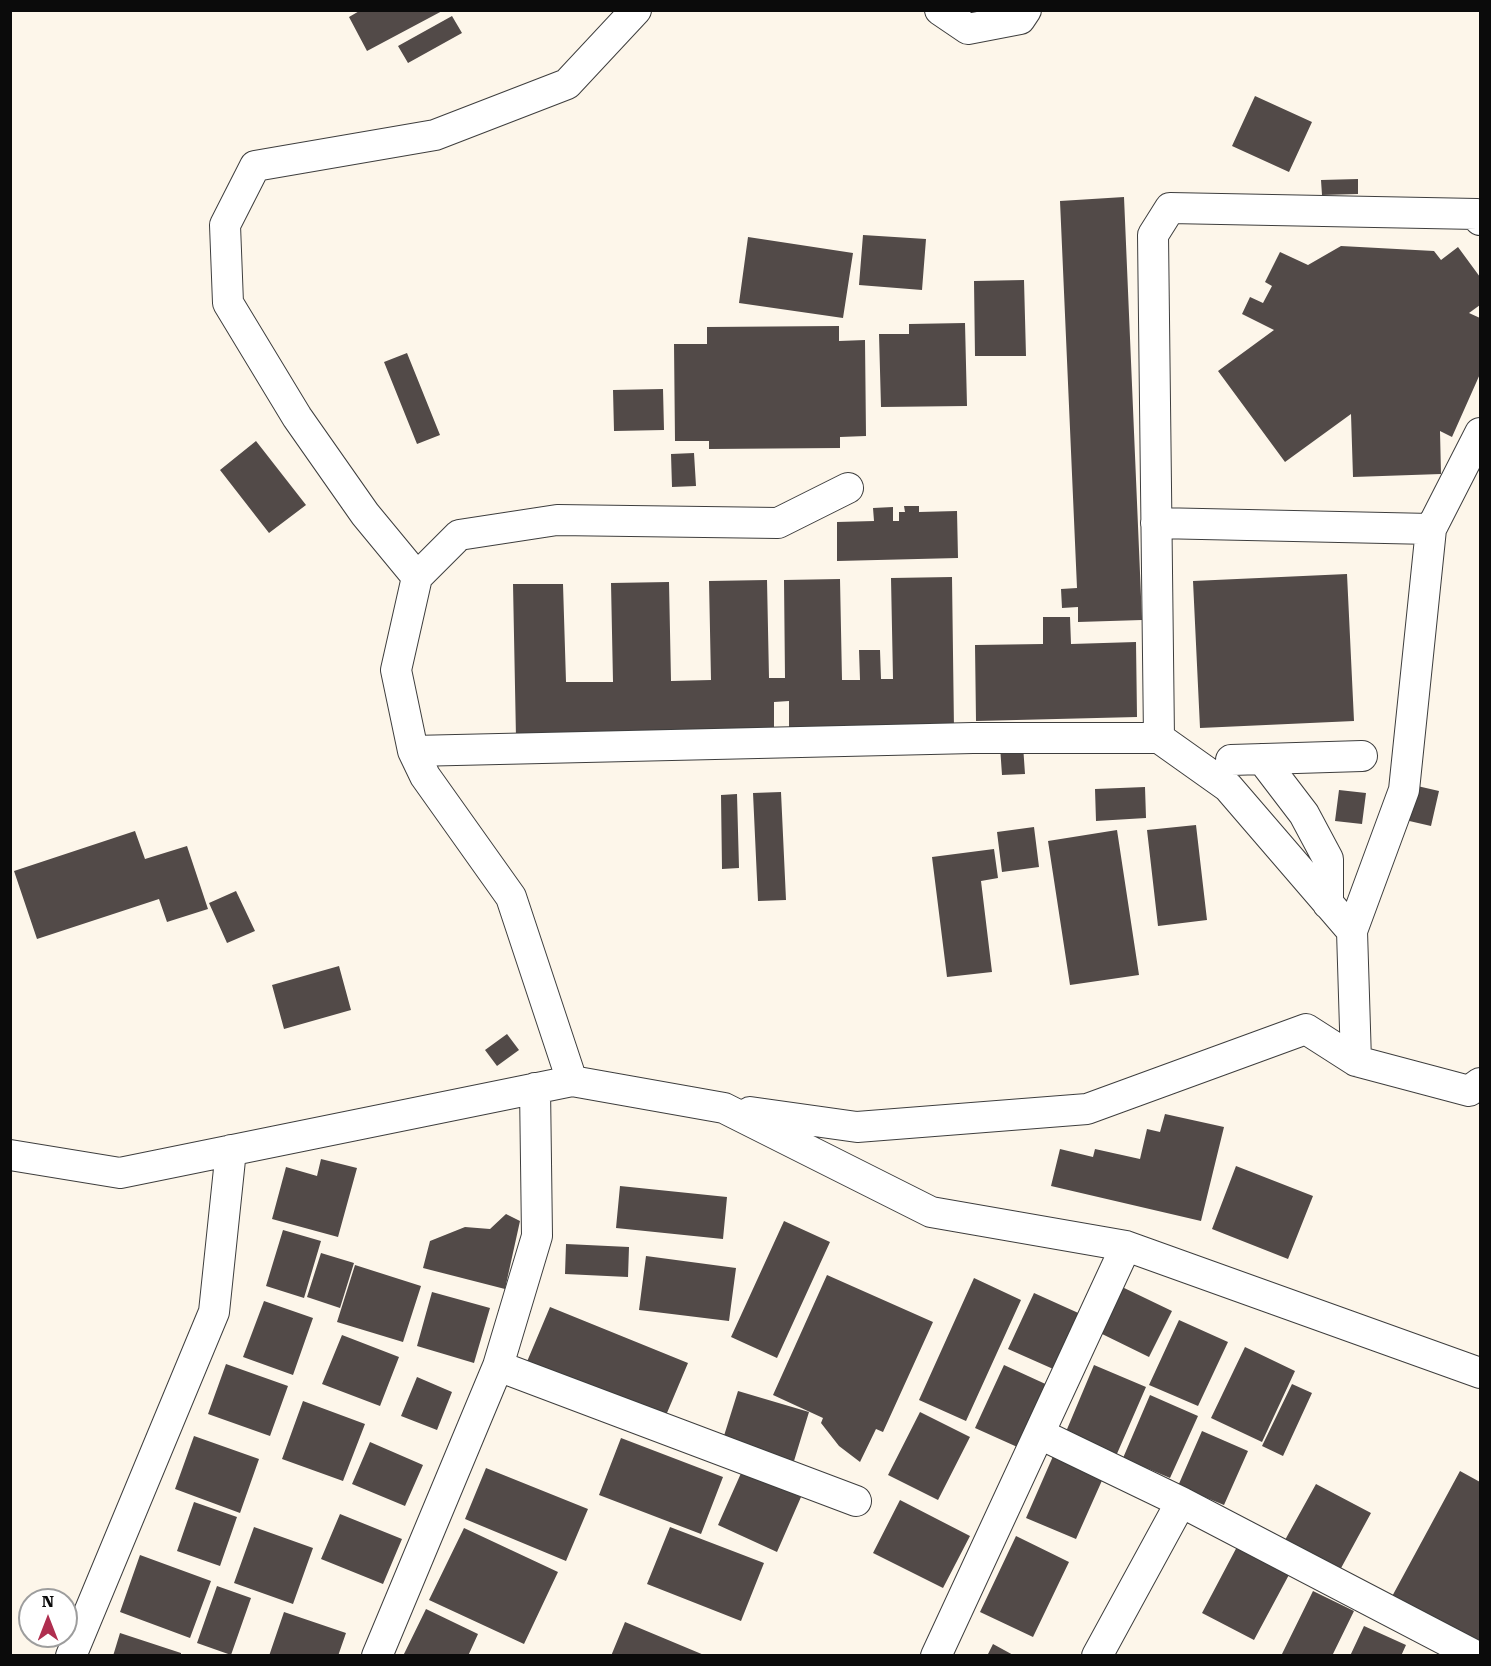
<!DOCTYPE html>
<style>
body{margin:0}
#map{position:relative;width:1491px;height:1666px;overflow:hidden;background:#fdf6ea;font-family:"Roboto Serif",serif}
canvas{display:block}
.frame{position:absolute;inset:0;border:12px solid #0b0b0b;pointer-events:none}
.north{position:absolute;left:18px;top:1588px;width:60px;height:60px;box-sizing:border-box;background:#fff;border:2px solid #9d9d9d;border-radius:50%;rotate:0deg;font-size:16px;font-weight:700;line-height:24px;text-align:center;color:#0b0b0b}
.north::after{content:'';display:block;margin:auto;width:21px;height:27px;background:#af2e4f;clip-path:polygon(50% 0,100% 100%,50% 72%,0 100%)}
</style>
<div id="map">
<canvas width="1491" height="1666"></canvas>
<div class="frame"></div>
<div class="north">N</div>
</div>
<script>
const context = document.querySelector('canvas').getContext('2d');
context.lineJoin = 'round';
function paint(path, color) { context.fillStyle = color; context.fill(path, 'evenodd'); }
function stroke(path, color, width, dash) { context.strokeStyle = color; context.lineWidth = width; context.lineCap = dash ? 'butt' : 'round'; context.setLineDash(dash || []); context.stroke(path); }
paint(new Path2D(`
 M361 10H444L367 51 349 17Z
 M452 16 462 33 408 63 398 46Z
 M1255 96 1312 122 1289 172 1232 146Z
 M1358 179V194L1322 195 1321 180Z
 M1124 197 1142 620 1078 622V607L1062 608 1061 589 1077 588 1060 201Z
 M863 235 926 239 922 290 859 285Z
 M748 237 853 253 843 318 739 303Z
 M1341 246 1434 251 1441 260 1458 247 1480 277V305L1469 313 1480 318V374L1452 437 1440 431 1441 474 1353 477 1351 414 1285 462 1218 371 1274 330 1242 314 1250 297 1263 303 1272 286 1265 282 1280 252 1308 265Z
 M1024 280 1026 356H975L974 281Z
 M965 323 967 406 881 407 879 334H909V324Z
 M839 326V341L865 340 866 436 840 437V448L709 449V441H675L674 344H707V327Z
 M407 353 440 435 417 444 384 362Z
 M663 389 664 430 614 431 613 390Z
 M256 441 306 505 269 533 220 470Z
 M694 453 696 486 672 487 671 454Z
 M904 506H919V512L957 511 958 558 837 561V522L874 521 873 508 893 507V521H899V512H905Z
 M1347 574 1354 721 1200 728 1193 581Z
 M952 577 954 730 789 733V701L774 702V733L516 738 513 584H563L566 682H613L611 583 669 582 671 681 711 680 709 581 767 580 769 678H785L784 580 840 579 842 680H860L859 650H880L881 679H893L891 578Z
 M1043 617H1070L1071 644 1136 642 1137 717 976 721 975 645 1043 644Z
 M1023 745 1025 774 1002 775 1000 746Z
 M1413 785 1439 791 1431 826 1405 820Z
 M1145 787 1146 818 1096 821 1095 789Z
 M1339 790 1366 793 1362 824 1335 821Z
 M781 792 786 900 758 901 753 793Z
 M737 794 739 868 722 869 721 795Z
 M1196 825 1207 920 1158 926 1147 830Z
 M1034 827 1039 867 1002 872 997 832Z
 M1117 830 1139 975 1070 985 1048 841Z
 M135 831 145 859 187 846 208 909 167 922 159 899 37 939 14 871Z
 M994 849 998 878 981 881 992 972 947 977 932 857Z
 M236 891 255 931 227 943 209 903Z
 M339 966 351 1010 284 1029 272 985Z
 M507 1034 519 1050 497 1066 485 1050Z
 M1165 1114 1224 1127 1201 1221 1051 1186 1060 1149 1093 1157 1095 1149 1140 1159 1147 1129 1160 1132Z
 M321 1159 357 1168 338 1237 272 1219 286 1167 317 1176Z
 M1236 1166 1313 1196 1288 1259 1212 1229Z
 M620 1186 727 1197 723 1239 616 1228Z
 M506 1214 520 1221 505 1289 423 1268 430 1241 465 1227 490 1229Z
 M784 1221 830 1242 777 1358 731 1337Z
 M283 1230 321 1241 304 1298 266 1286Z
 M566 1244 629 1247 628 1277 565 1274Z
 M321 1253 354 1263 340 1308 307 1297Z
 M646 1256 736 1268 729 1321 639 1310Z
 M355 1265 421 1286 403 1342 337 1322Z
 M827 1275 933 1322 883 1432 876 1429 860 1462 839 1446 821 1423 823 1418 773 1395Z
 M974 1278 1021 1300 966 1421 919 1400Z
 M1120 1286 1172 1311 1149 1357 1098 1332Z
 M432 1292 490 1308 474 1363 417 1346Z
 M1034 1293 1085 1316 1060 1372 1008 1349Z
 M264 1301 313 1318 293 1375 243 1357Z
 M550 1307 688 1363 664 1420 526 1364Z
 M1179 1320 1228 1342 1198 1406 1149 1385Z
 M342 1335 399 1357 380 1406 322 1384Z
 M1245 1347 1295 1371 1262 1442 1211 1418Z
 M226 1364 288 1386 270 1436 208 1414Z
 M1004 1365 1052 1387 1024 1450 975 1428Z
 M1094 1365 1146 1387 1116 1456 1065 1434Z
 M417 1377 452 1392 437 1430 401 1416Z
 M1292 1384 1312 1393 1283 1456 1262 1446Z
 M738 1391 809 1412 794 1461 723 1439Z
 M1150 1395 1198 1416 1170 1478 1123 1458Z
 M303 1401 365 1424 343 1481 282 1459Z
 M920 1412 970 1437 938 1500 888 1475Z
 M1202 1431 1248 1451 1224 1505 1178 1486Z
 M194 1436 259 1459 240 1513 175 1489Z
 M621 1438 723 1477 701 1534 599 1495Z
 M370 1442 423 1465 405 1506 352 1484Z
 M1054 1454 1104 1476 1076 1539 1026 1518Z
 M486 1468 588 1509 566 1561 465 1519Z
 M742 1471 801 1497 777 1552 718 1525Z
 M1460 1471 1480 1482V1651L1389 1602Z
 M1316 1484 1371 1513 1340 1570 1285 1540Z
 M900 1500 970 1536 943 1588 873 1553Z
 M194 1502 237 1517 220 1566 177 1551Z
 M340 1514 402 1539 383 1584 321 1559Z
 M254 1527 313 1548 293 1604 234 1583Z
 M670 1527 764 1563 741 1621 647 1584Z
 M464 1528 558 1572 524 1644 429 1600Z
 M1016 1536 1069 1562 1033 1637 980 1612Z
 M1239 1543 1291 1571 1254 1640 1202 1613Z
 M140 1555 211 1581 190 1638 120 1612Z
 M217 1586 251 1598 231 1655 197 1643Z
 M1313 1591 1354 1611 1332 1656H1281Z
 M426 1609 478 1634 468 1656H403Z
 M284 1612 346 1633 338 1656H269Z
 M625 1622 704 1655V1656H611Z
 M1364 1626 1406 1645 1401 1656H1350Z
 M120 1633 181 1653V1656H113Z
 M993 1644 1015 1656H987Z`), '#524a48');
const minor = new Path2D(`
 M940 10 968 29 1020 19 1026 10
 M1156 523 1431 529
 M417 577 459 535 557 520 778 523 848 488
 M1159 738 1153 235 1170 208 1477 214 1480 220
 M413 751 973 738H1159L1228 787 1352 931 1356 1061
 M1262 759 1304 814 1328 859V904
 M1231 760 1362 756
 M1352 931 1404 790 1431 529 1480 433
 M572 1081 511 897 425 776 413 751 396 670 417 577 365 514 297 417 228 303 225 225 255 166 435 135 567 84 636 10
 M750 1112 857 1127 1087 1109 1306 1029 1356 1061 1469 1091 1480 1083
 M10 1155 120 1173 572 1081 724 1108 931 1212 1126 1246 1480 1373
 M498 1366 856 1501
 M1040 1434 1181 1502 1476 1656
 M71 1656 214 1312 231 1150
 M377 1656 498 1366 537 1236 535 1088
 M936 1656 1126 1246
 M1097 1656 1181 1502`);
stroke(minor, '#3e3e3e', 32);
stroke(minor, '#fff', 30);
</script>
